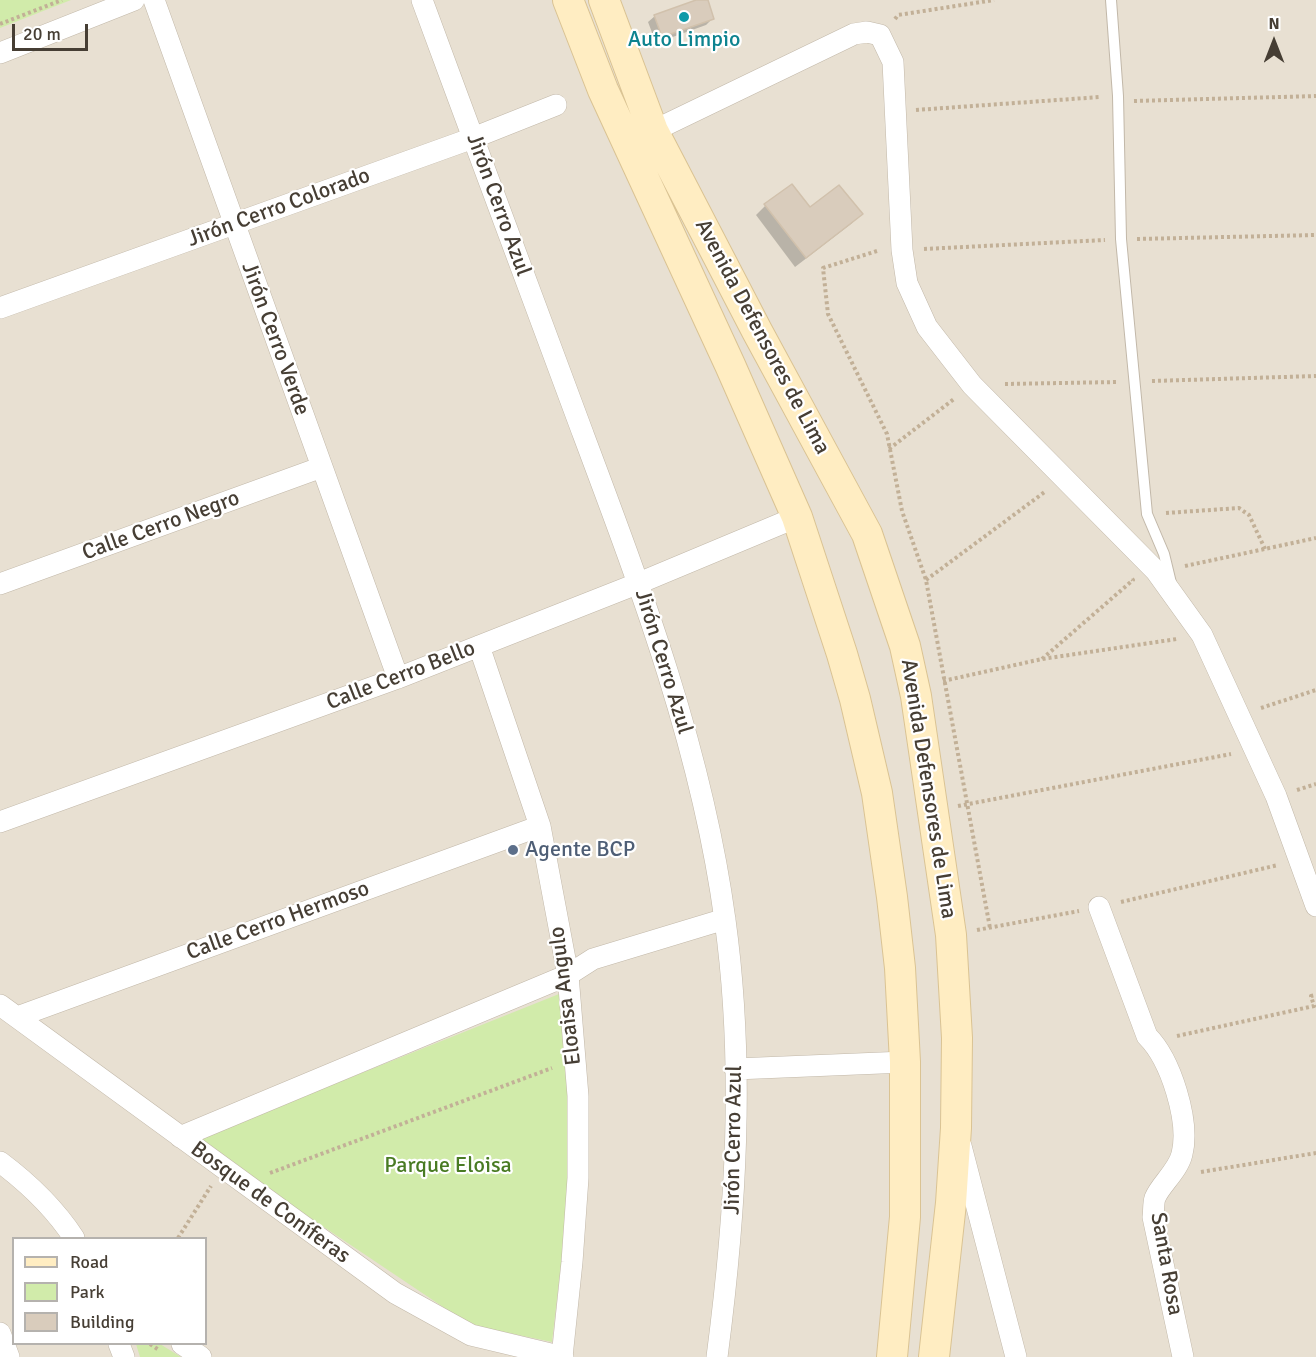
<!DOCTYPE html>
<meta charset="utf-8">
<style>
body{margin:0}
#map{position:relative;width:1316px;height:1357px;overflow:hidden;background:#f3eee4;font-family:Signika,sans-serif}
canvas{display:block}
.legend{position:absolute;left:12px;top:1237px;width:195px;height:108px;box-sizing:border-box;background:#fff;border:2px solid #b5b2ae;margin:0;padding:8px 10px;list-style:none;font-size:18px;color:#463e34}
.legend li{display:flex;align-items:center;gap:12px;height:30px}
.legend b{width:30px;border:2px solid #b5b2ae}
.north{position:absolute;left:1244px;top:12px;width:60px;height:60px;-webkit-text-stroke:4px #fff;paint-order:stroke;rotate:0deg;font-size:16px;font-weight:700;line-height:24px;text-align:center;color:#463e34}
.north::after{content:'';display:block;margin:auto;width:21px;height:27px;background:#463e34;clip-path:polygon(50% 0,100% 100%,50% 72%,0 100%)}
.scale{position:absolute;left:12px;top:24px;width:76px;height:27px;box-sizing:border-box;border:3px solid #463e34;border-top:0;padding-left:8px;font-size:18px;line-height:21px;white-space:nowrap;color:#463e34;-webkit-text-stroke:4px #fff;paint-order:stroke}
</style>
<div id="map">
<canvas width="1316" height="1357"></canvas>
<ul class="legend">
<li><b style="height:8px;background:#ffedc2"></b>Road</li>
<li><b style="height:16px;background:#d1ebaa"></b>Park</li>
<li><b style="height:16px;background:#d9ccbc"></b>Building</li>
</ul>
<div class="north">N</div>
<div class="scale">20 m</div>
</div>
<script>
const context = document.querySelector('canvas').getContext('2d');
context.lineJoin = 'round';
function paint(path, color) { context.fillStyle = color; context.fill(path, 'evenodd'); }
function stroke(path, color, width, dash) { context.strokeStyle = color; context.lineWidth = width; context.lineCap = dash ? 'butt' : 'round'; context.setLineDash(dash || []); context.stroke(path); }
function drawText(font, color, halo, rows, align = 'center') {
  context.font = font + ' Signika,sans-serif'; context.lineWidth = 4.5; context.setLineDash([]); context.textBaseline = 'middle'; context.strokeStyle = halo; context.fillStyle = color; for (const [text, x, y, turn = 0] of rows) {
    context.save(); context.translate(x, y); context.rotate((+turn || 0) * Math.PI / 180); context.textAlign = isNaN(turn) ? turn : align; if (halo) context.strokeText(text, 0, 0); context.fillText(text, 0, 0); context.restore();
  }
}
paint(new Path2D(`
 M0 0H1316V1357H0ZM14 1238H206V1344H14Z`), '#e8e0d2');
paint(new Path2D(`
 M0 0H71L0 28Z
 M559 994 570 1109 566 1222 552 1342 470 1325 194 1140Z
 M136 1344H160L181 1357H140Z`), '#d1ebaa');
paint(new Path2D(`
 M700 0H706L713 18 706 25 656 43 648 22 655 16Z
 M765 206 810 210 861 214 851 224 795 267 756 215Z`), '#0003');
const building = new Path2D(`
 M696 0H708L714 19 662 37 654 15Z
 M792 184 810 207 839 185 863 214 806 258 764 204Z`);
paint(building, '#d9ccbc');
stroke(building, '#d1c1ac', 1.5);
const lane = new Path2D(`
 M1111 0 1118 96 1121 239 1147 514 1164 554 1171 583`);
const street = new Path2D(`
 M154 0 398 678
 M422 0C475 144 529 288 582 431 642 591 702 750 725 920 745 1065 736 1212 717 1357
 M0 53 134 0
 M653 131 854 34 867 32 880 35 893 62 902 250 907 283 927 327 972 385 1156 571 1202 635 1276 796 1316 906
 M0 308 473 138 556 105
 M0 584 322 467
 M479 646 540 826 568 975 578 1096V1178L572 1262 562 1357
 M0 822 398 678 639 583 797 517
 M1099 907 1147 1036C1171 1060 1190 1121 1182 1154 1178 1171 1160 1185 1155 1198 1153 1204 1154 1212 1153 1217L1183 1357
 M0 1005 395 1293 471 1335 563 1357
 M17 1017 540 826
 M735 1069 905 1062
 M180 1137 568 975 593 959 725 919
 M961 1146 1016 1357
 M0 1162C28 1183 55 1209 74 1238
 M0 1333 9 1357
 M119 1344 124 1357
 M182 1344 201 1357`);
const secondary = new Path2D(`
 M568 0 603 90 730 365 797 517 842 654 855 699 877 793 892 897 900 968 905 1062V1217L892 1357
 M604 0 653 131 757 331 867 534 905 646 916 696 951 935 957 1038 956 1128 951 1203 934 1357`);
stroke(lane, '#c2b8a9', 12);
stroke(street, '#c2b8a9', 22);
stroke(secondary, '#dac393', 32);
stroke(new Path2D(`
 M895 19 898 15 994 0
 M0 24 62 0
 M1134 101 1316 96
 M916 110 1100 97
 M1137 239 1316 235
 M924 249 1105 240
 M877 251 823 268 828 314 887 434 902 511 926 580 990 928
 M1152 381 1316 376
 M1005 384 1117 382
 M889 449 954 399
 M1166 513 1239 508 1249 515 1265 549
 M1185 566 1316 538
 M926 580 1046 491
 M1042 659 1133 580 1132 579
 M943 681 1042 659 1177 639
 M1261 708 1316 690
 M1297 790 1316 784
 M958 806 1231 754
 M1121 902 1278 865
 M977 930 1079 911
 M1177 1036 1314 1006 1311 996 1316 995
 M1201 1172 1316 1153
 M270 1173 552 1068
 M178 1238 211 1186
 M150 1344 159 1350`), '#c2b097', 4, [3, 3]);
stroke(lane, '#fff', 10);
stroke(street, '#fff', 21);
stroke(secondary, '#ffedc2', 30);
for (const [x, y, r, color] of [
 [684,17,6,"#0f9aa8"],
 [513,850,6,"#5c6f8a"]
]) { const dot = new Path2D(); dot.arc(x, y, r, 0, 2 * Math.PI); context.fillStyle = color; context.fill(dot); stroke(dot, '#fff', 2); }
drawText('22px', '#0d838f', '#fff', [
 ["Auto Limpio",684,40]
]);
drawText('22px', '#463e34', '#fff', [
 ["Jirón Cerro Azul",498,205,70],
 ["Jirón Cerro Colorado",279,208,-20],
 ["Avenida Defensores de Lima",762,337,62],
 ["Jirón Cerro Verde",275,339,70],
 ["Calle Cerro Negro",161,526,-20],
 ["Jirón Cerro Azul",663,662,73],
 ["Calle Cerro Bello",401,676,-21],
 ["Avenida Defensores de Lima",928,789,81],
 ["Calle Cerro Hermoso",278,921,-20],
 ["Eloaisa Angulo",566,996,-97],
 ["Jirón Cerro Azul",734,1140,-89],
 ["Bosque de Coníferas",270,1203,36],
 ["Santa Rosa",1166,1264,80]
]);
drawText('22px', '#4e5e75', '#fff', [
 ["Agente BCP",525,850]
], 'left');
drawText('22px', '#497b23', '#fff', [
 ["Parque Eloisa",448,1166]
]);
</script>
